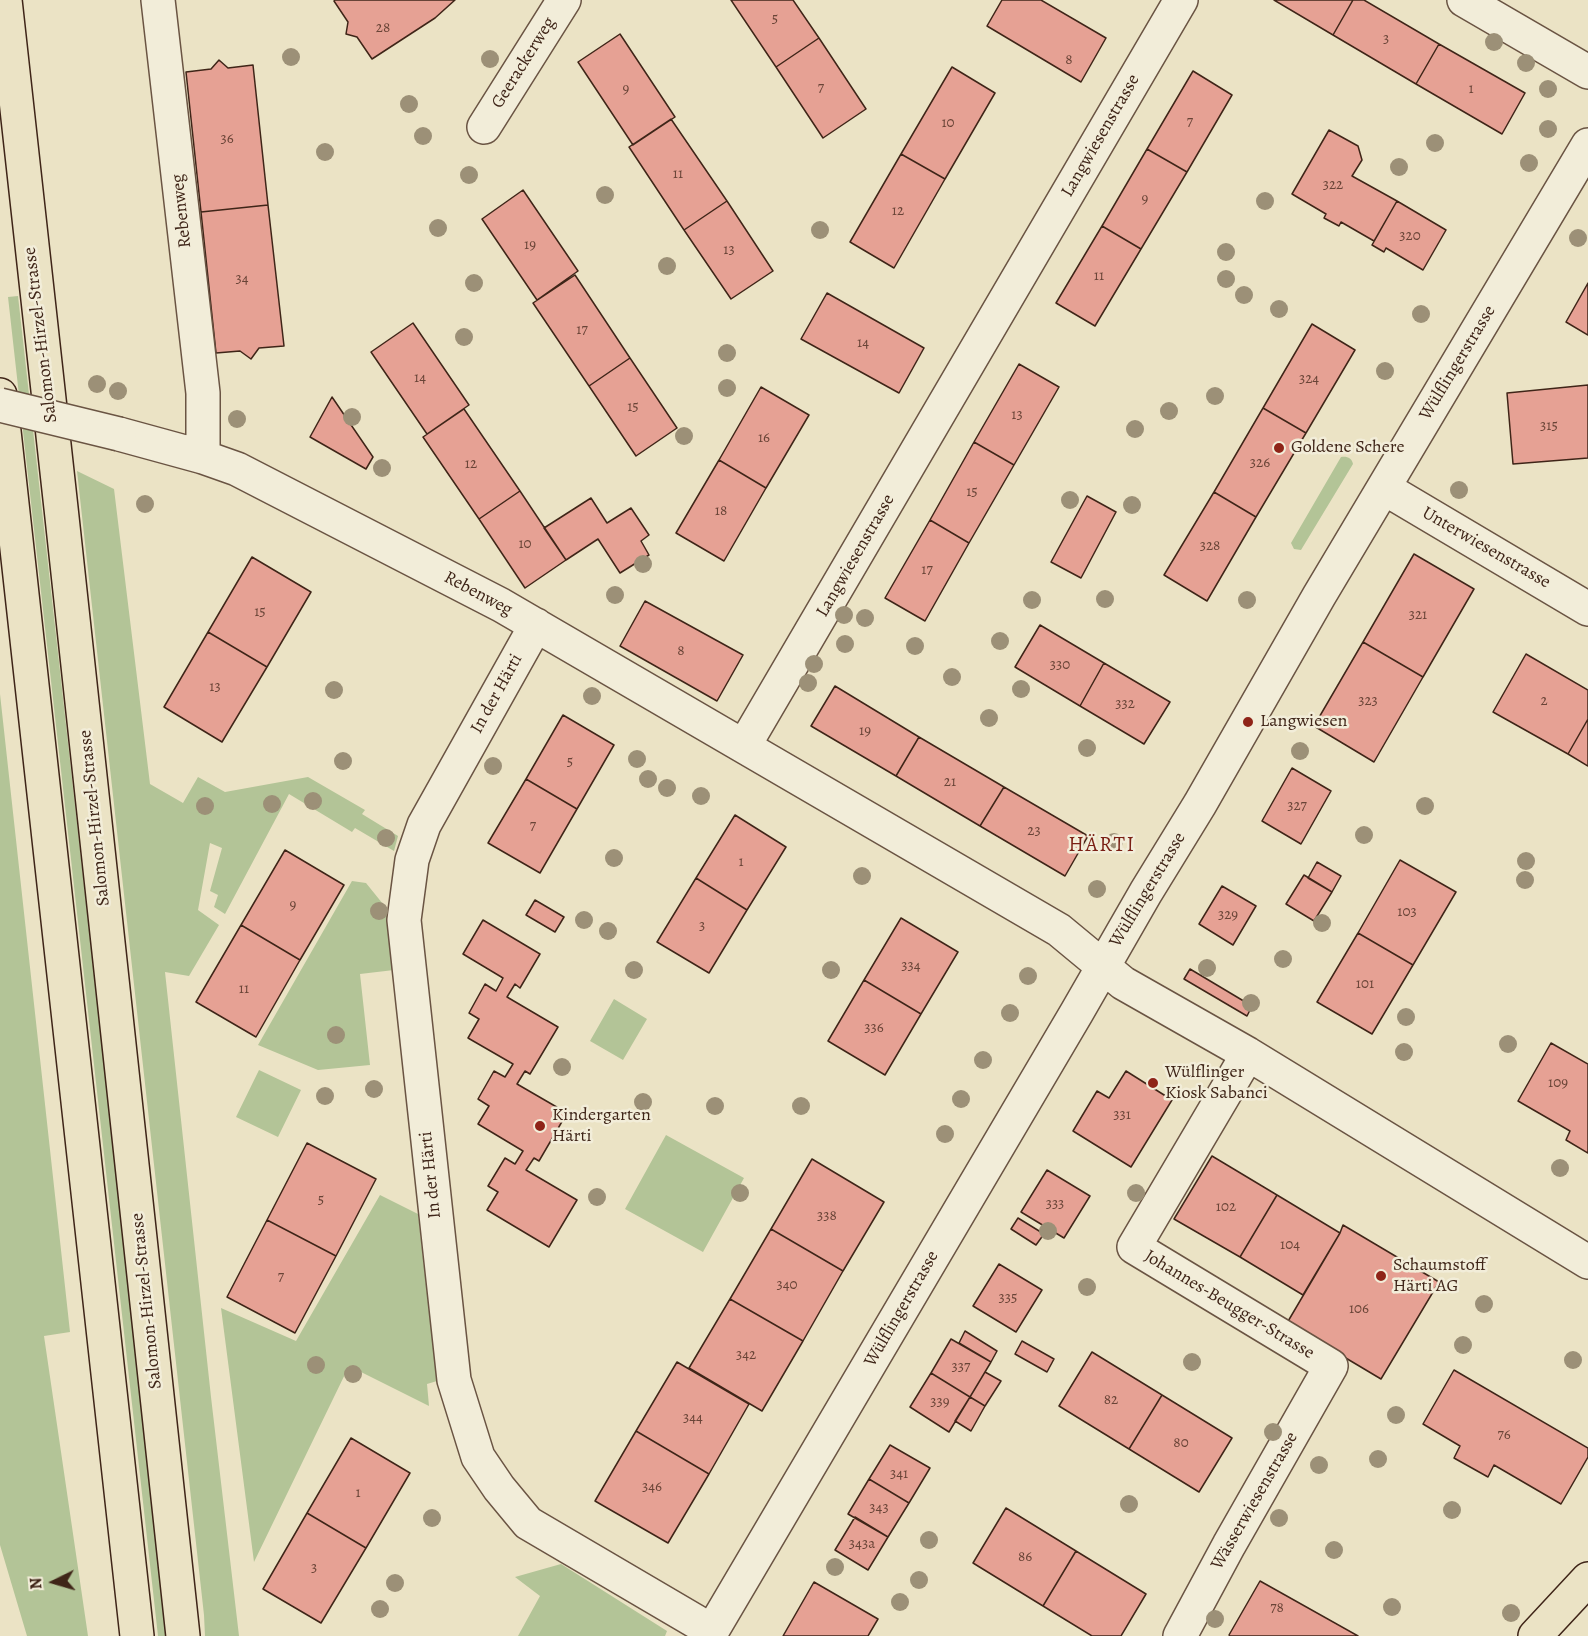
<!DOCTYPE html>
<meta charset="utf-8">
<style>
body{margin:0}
#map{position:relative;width:1588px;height:1636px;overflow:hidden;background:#ebe3c5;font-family:Alegreya,serif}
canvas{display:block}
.north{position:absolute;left:24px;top:1552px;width:60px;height:60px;-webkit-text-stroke:4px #f2edd9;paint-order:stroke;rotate:265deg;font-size:16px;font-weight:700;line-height:24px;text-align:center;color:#3f2518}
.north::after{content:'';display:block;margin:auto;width:21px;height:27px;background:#3f2518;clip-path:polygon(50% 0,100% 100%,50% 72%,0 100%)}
</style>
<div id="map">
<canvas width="1588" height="1636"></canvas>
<div class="north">N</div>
</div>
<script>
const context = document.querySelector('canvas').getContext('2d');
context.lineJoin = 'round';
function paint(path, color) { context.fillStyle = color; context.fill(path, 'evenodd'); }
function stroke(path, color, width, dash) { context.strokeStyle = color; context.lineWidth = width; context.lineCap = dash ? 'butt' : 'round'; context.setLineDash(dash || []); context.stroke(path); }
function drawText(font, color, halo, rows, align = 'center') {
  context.font = font + ' Alegreya,serif'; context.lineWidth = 5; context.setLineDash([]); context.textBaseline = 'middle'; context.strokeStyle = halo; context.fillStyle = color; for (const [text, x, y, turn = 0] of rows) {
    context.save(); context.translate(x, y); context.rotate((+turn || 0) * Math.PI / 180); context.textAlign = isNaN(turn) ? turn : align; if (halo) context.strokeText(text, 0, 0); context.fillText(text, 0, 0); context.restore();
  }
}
paint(new Path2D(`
 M18 296 168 1636H158L8 297Z
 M1341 457C1347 456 1352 458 1353 464L1301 550 1294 549 1291 543Z
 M77 471 114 489 150 784 183 803 198 777 225 792 308 777 365 810 362 814 398 836 394 851 355 828 352 832 289 794 225 914 214 907 218 895 210 891 222 848 210 843 198 910 219 925 189 976 165 972 211 1397 239 1636H205L204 1615Z
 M0 694 70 1332 44 1336 88 1636H27L0 1545Z
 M352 881 366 883 387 909 394 970 360 974 370 1065 318 1070 258 1045Z
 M614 999 647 1019 623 1060 590 1041Z
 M259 1070 301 1090 278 1137 236 1117Z
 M666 1135 744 1178 703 1252 625 1209Z
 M380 1195 418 1214 437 1381 427 1384 429 1406 349 1366 254 1562 221 1308 296 1341Z
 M561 1564 667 1631 665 1636H518L540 1596 515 1577Z`), '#b3c497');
const building = new Path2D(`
 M335 0H455L435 18 372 59 357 37 346 34 348 22 334 1Z
 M731 0H793L819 38 776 67Z
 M1002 0H1041L1106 38 1081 82 987 26Z
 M1274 0H1353L1333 35Z
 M1353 0H1364L1439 44 1416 84 1333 35Z
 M620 34 675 117 633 145 578 62Z
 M819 38 866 109 823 138 776 67Z
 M1439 44 1525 93 1502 134 1416 84Z
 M219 60 228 68 253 65 268 205 201 212 186 72 211 69Z
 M952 67 995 93 945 179 901 154Z
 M1193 71 1232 95 1187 172 1147 149Z
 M671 119 727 201 684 230 629 147Z
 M1329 130 1358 146 1362 160 1352 176 1397 201 1374 241 1341 222 1339 226 1324 218 1326 214 1292 194Z
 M1147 149 1187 172 1141 249 1102 226Z
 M901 154 945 179 894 268 850 242Z
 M523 190 578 271 537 300 482 219Z
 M727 201 773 271 731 299 684 230Z
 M1397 201 1446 230 1423 270 1386 248 1384 252 1372 245Z
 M268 205 284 346 259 348 251 359 240 351 216 353 201 212Z
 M1102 226 1141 249 1095 326 1056 303Z
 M575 275 630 358 589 386 533 303Z
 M1588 283V335L1566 322Z
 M827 293 924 348 899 393 801 339Z
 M413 323 469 405 427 434 371 352Z
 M1312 324 1355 350 1306 433 1263 408Z
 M630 358 677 428 636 456 589 386Z
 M1019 364 1059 387 1014 465 974 442Z
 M1588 385V458L1513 464 1507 393Z
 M761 387 809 415 766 488 719 460Z
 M332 397 373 457 366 469 310 437Z
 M1263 408 1306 433 1256 517 1214 492Z
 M464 409 520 491 479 519 423 437Z
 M974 442 1014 465 969 543 930 520Z
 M719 460 766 488 724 561 676 533Z
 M520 491 566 560 525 588 479 519Z
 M1214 492 1256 517 1207 601 1164 575Z
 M1087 496 1116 512 1081 578 1051 562Z
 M591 498 607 523 631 508 649 535 641 541 649 555 620 573 598 539 566 560 544 528Z
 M930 520 969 543 925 621 885 598Z
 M1414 554 1474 589 1423 677 1363 642Z
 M252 557 311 592 267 667 208 632Z
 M645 601 743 655 717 701 620 646Z
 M1040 625 1104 663 1080 706 1015 667Z
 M208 632 267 667 222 742 164 707Z
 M1363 642 1423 677 1374 762 1314 726Z
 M1526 654 1588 690V719L1568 754 1493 712Z
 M1104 663 1170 702 1144 744 1080 706Z
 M835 686 919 737 896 776 811 726Z
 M563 715 614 745 577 809 526 779Z
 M1588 719V766L1568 754Z
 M919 737 1004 787 980 826 896 776Z
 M1292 768 1331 791 1301 844 1262 821Z
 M526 779 577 809 540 873 488 843Z
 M1004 787 1088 836 1065 876 980 826Z
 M735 815 786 847 747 910 696 878Z
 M285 850 344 885 300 960 241 925Z
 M1400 860 1456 892 1413 965 1358 933Z
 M1317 862 1341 876 1332 892 1308 878Z
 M1304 875 1332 892 1314 921 1286 904Z
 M696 878 747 910 709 973 657 942Z
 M1222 886 1256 906 1233 945 1199 924Z
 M535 900 564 917 555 932 526 915Z
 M901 918 958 952 921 1014 864 980Z
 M483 920 540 954 520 988 515 984 507 997 558 1027 530 1074 525 1071 517 1084 567 1113 539 1161 534 1158 526 1170 577 1200 549 1247 487 1210 498 1192 488 1186 505 1158 515 1164 523 1151 478 1124 489 1106 478 1099 494 1071 505 1077 513 1064 468 1038 479 1019 469 1013 485 984 496 991 503 978 463 954Z
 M241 925 300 960 256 1037 196 1002Z
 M1358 933 1413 965 1372 1034 1317 1002Z
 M1190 969 1252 1006 1247 1016 1184 979Z
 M864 980 921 1014 885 1075 828 1041Z
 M1551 1043 1588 1064V1153L1566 1140 1570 1131 1518 1101Z
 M1126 1071 1172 1100 1131 1167 1073 1131 1097 1091 1109 1098Z
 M307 1143 376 1179 336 1256 267 1220Z
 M1212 1156 1277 1195 1240 1257 1174 1219Z
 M812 1159 884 1202 843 1271 771 1229Z
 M1047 1170 1090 1196 1064 1238 1021 1212Z
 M1277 1195 1340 1233 1303 1295 1240 1257Z
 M1018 1218 1044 1234 1036 1245 1011 1229Z
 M267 1220 336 1256 295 1333 227 1297Z
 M1343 1225 1439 1282 1381 1379 1287 1323 1340 1233Z
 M771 1229 843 1271 803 1341 730 1299Z
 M999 1264 1042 1290 1016 1332 973 1306Z
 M730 1299 803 1341 762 1411 689 1368Z
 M965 1331 997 1351 991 1362 959 1343Z
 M951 1339 991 1362 970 1397 931 1373Z
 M1022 1341 1054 1359 1047 1372 1015 1354Z
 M1092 1352 1162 1395 1129 1449 1059 1406Z
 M677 1362 749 1404 709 1474 636 1431Z
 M1454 1370 1588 1448V1457L1561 1504 1494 1465 1488 1477 1454 1458 1460 1446 1423 1424Z
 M985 1372 1001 1381 985 1406 970 1397Z
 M931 1373 970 1397 949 1432 910 1407Z
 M1162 1395 1232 1438 1199 1492 1129 1449Z
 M970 1397 985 1406 971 1431 955 1421Z
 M636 1431 709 1474 668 1543 595 1501Z
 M351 1438 410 1473 366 1548 307 1513Z
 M890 1445 930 1468 909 1503 869 1479Z
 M869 1479 909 1503 888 1537 848 1514Z
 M1006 1508 1076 1551 1043 1606 973 1563Z
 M307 1513 366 1548 321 1623 263 1589Z
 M855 1517 888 1537 868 1570 835 1550Z
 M1076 1551 1146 1594 1121 1636H1092L1043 1606Z
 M1260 1581 1358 1636H1230L1229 1635Z
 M814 1582 878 1619 868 1636H783Z`);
paint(building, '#e6a194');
stroke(building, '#3f2518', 1.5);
const minor = new Path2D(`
 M158 0 203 393V457
 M1464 0 1588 72
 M484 127 564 0
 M119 434 203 457 237 469 501 605 1059 930 1123 983 1248 1054 1588 1262
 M1384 488 1588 609
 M536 625 424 825 412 860 404 920 454 1380 478 1457 499 1488 528 1523 712 1631
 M744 746 1181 0
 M709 1636 1077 1012 1146 892 1200 804 1319 596 1588 145
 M1180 1636 1229 1545 1331 1366 1134 1247 1248 1054`);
const major = new Path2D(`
 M5 0 61 508 183 1636
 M0 395C49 809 91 1223 137 1636
 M1535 1636 1588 1579`);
stroke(minor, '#6a5443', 36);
stroke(major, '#3f2518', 36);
stroke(minor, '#f2edd9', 33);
stroke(major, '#ebe3c5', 33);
const minorBridge = new Path2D(`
 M0 405 119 434`);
stroke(minorBridge, '#6a5443', 36, []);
stroke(minorBridge, '#f2edd9', 33);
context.fillStyle = '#9c9077';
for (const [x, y] of [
 [1494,42],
 [291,57],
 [490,59],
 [1526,63],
 [1548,89],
 [409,104],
 [1548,129],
 [423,136],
 [1435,143],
 [325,152],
 [1529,163],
 [1399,167],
 [469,175],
 [605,195],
 [1265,201],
 [438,228],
 [820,230],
 [1578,238],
 [1226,252],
 [667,266],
 [1226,279],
 [474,283],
 [1244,295],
 [1279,309],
 [1421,314],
 [464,337],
 [727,353],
 [1385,371],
 [97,384],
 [727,388],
 [118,391],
 [1215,396],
 [1169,411],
 [352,417],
 [237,419],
 [1135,429],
 [684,436],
 [382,468],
 [1459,490],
 [1070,500],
 [145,504],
 [1132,505],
 [643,564],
 [615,595],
 [1105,599],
 [1032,600],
 [1247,600],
 [844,615],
 [865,618],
 [1000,641],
 [845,644],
 [915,646],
 [814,664],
 [952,677],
 [808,683],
 [1021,689],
 [334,690],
 [592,696],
 [989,718],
 [1087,748],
 [1300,751],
 [637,759],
 [343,761],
 [493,766],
 [648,779],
 [667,788],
 [701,796],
 [313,801],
 [272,804],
 [205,806],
 [1425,806],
 [1364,835],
 [386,838],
 [1114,842],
 [614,858],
 [1526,861],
 [862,876],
 [1525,880],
 [1097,889],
 [379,911],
 [584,920],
 [1322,923],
 [608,931],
 [1283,959],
 [1207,968],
 [634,970],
 [831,970],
 [1028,976],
 [1251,1003],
 [1010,1013],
 [1406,1017],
 [336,1035],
 [1508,1044],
 [1404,1052],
 [983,1060],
 [562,1067],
 [374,1089],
 [325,1096],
 [961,1099],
 [643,1102],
 [715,1106],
 [801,1106],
 [945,1134],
 [1560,1168],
 [740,1193],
 [1136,1193],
 [597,1197],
 [1048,1231],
 [1087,1287],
 [1484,1304],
 [1463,1345],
 [1573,1360],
 [1192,1362],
 [316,1365],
 [353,1374],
 [1396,1415],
 [1273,1432],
 [1378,1459],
 [1319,1465],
 [1129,1504],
 [1452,1510],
 [432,1518],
 [1279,1518],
 [929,1540],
 [1334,1550],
 [835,1567],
 [919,1580],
 [395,1583],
 [900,1602],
 [1392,1607],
 [380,1609],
 [1511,1613],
 [1215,1619]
]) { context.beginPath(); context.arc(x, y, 9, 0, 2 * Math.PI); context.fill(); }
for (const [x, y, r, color] of [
 [1279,448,6,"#8f2418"],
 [1248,722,6,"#8f2418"],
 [1153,1083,6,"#8f2418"],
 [540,1126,6,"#8f2418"],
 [1381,1276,6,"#8f2418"]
]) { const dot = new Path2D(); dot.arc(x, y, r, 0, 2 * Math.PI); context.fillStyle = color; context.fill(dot); stroke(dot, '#f2edd9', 2); }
drawText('15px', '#694437', null, [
 ["5",775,19],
 ["28",383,28],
 ["3",1386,39],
 ["8",1069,60],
 ["7",821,88],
 ["9",626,89],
 ["1",1471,89],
 ["7",1190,122],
 ["10",948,123],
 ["36",227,139],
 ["11",678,174],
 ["322",1333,185],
 ["9",1145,199],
 ["12",898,211],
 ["320",1410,236],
 ["19",530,245],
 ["13",729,250],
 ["11",1099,276],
 ["34",242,279],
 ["17",582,330],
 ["14",863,343],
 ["14",420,378],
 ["324",1309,379],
 ["15",633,407],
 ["13",1017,415],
 ["315",1549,426],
 ["16",764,438],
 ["326",1260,463],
 ["12",471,464],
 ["15",972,492],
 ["18",721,511],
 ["10",525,544],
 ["328",1210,546],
 ["17",927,570],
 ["15",260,612],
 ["321",1418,615],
 ["8",681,651],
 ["330",1060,665],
 ["13",215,687],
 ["323",1368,701],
 ["2",1544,701],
 ["332",1125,704],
 ["19",865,731],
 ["5",570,762],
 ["21",950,782],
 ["327",1297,806],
 ["7",533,826],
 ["23",1034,831],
 ["1",741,862],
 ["9",293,905],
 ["103",1407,912],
 ["329",1228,915],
 ["3",702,926],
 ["334",911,966],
 ["101",1365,984],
 ["11",244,989],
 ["336",874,1028],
 ["109",1558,1083],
 ["331",1122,1115],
 ["5",321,1200],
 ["333",1055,1204],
 ["102",1226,1207],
 ["338",827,1216],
 ["104",1290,1245],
 ["7",281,1277],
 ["340",787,1285],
 ["335",1008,1298],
 ["106",1359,1309],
 ["342",746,1355],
 ["337",961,1367],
 ["82",1111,1400],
 ["339",940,1402],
 ["344",693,1418],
 ["76",1504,1435],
 ["80",1181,1443],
 ["341",899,1474],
 ["346",652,1487],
 ["1",358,1493],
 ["343",879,1508],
 ["343a",862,1544],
 ["86",1025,1557],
 ["3",314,1568],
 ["78",1277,1608]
]);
drawText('18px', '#3f2518', '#f2edd9', [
 ["Geerackerweg",524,63,-58],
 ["Langwiesenstrasse",1101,136,-60],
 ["Rebenweg",182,211,-96],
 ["Salomon-Hirzel-Strasse",41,335,-97],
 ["Wülflingerstrasse",1458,363,-59],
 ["Unterwiesenstrasse",1486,548,30],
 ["Langwiesenstrasse",856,556,-60],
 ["Rebenweg",478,594,28],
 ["In der Härti",497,694,-61],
 ["Salomon-Hirzel-Strasse",95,818,-96],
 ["Wülflingerstrasse",1148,890,-59],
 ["In der Härti",431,1175,-96],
 ["Salomon-Hirzel-Strasse",147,1301,-96],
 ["Johannes-Beugger-Strasse",1229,1305,31],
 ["Wülflingerstrasse",902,1309,-60],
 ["Wässerwiesenstrasse",1255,1501,-60]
]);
drawText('18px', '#3f2518', '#f2edd9', [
 ["Goldene Schere",1291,448],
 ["Langwiesen",1260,722],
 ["Wülflinger",1165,1073],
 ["Kiosk Sabanci",1165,1094],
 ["Kindergarten",552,1116],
 ["Härti",552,1137],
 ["Schaumstoff",1393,1266],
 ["Härti AG",1393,1287]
], 'left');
context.letterSpacing = '1.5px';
drawText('21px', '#7a1f14', '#f2edd9', [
 ["HÄRTI",1102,846]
]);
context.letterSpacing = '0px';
</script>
